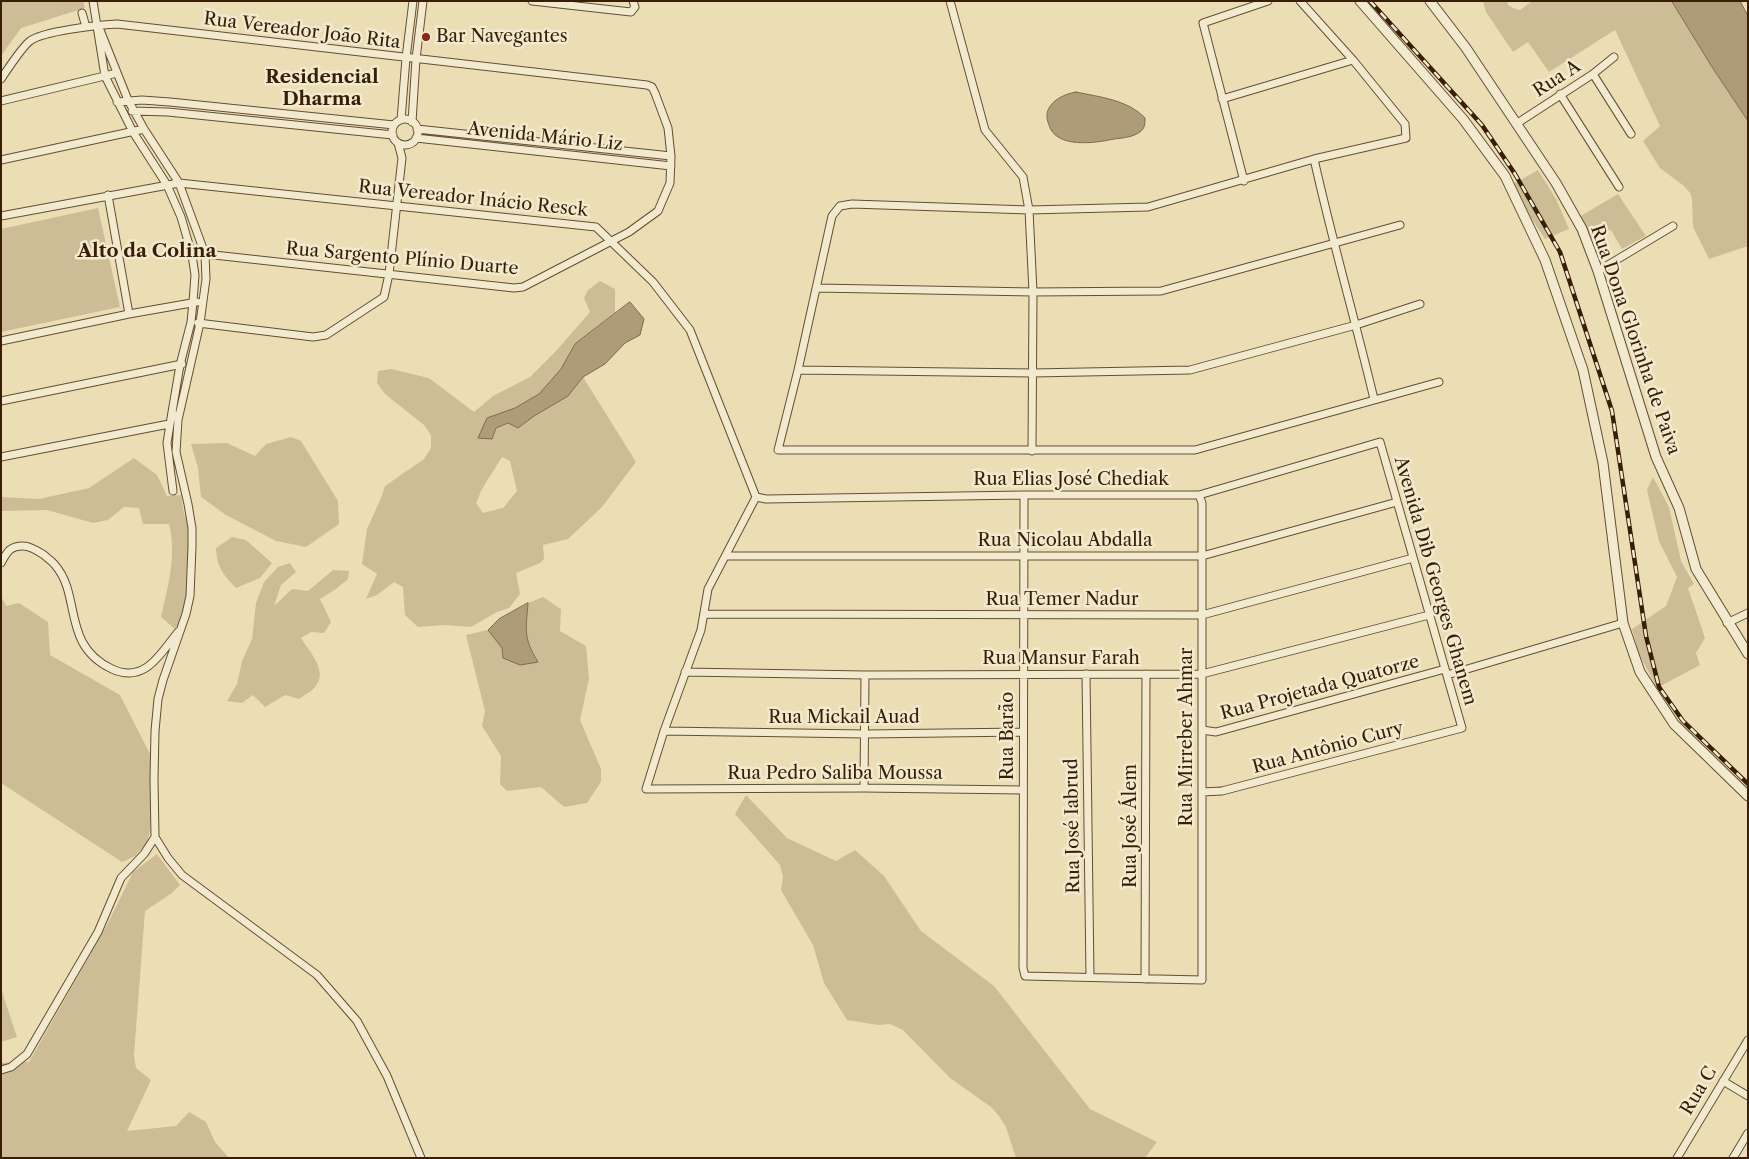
<!DOCTYPE html>
<meta charset="utf-8">
<style>
body{margin:0}
#map{position:relative;width:1749px;height:1159px;overflow:hidden;background:#ebdeb5;font-family:"Libre Caslon Text",serif}
canvas{display:block}
.frame{position:absolute;inset:0;border:2px solid #391d05;pointer-events:none}
</style>
<div id="map">
<canvas width="1749" height="1159"></canvas>
<div class="frame"></div>
</div>
<script>
const context = document.querySelector('canvas').getContext('2d');
context.lineJoin = 'round';
function paint(path, color) { context.fillStyle = color; context.fill(path, 'evenodd'); }
function stroke(path, color, width, dash) { context.strokeStyle = color; context.lineWidth = width; context.lineCap = dash ? 'butt' : 'round'; context.setLineDash(dash || []); context.stroke(path); }
function drawText(font, color, halo, rows, align = 'center') {
  context.font = font + ' "Libre Caslon Text",serif'; context.lineWidth = 5; context.setLineDash([]); context.textBaseline = 'middle'; context.strokeStyle = halo; context.fillStyle = color; for (const [text, x, y, turn = 0] of rows) {
    context.save(); context.translate(x, y); context.rotate((+turn || 0) * Math.PI / 180); context.textAlign = isNaN(turn) ? turn : align; if (halo) context.strokeText(text, 0, 0); context.fillText(text, 0, 0); context.restore();
  }
}
paint(new Path2D(`
 M1 1H83L85 8 21 28 1 56Z
 M1483 1H1507L1508 5 1513 8 1520 10 1532 1H1672L1712 67 1748 121V246L1709 259 1693 227 1692 199 1690 193 1684 186 1660 168 1643 141 1660 126 1615 30 1549 72 1528 42 1513 52 1486 12Z
 M1538 170 1556 199 1569 229 1545 239 1510 186Z
 M1618 194 1646 236 1622 249 1611 230 1588 240 1579 217Z
 M98 208 120 307 1 332V229Z
 M600 281 615 289V313L575 344 561 369 539 394 515 408 487 418 479 437 492 438 496 428 508 423 518 428 534 416 568 396 583 377 636 462 602 507 568 539 543 545 544 559 540 563 516 573 520 594 509 608 497 612 471 627 445 625 418 627 405 615 403 587 394 582 377 595 366 599 377 574 362 564 367 529 381 498 385 486 424 459 431 448V435L424 425 385 394 377 383 378 371 391 369 429 378 474 412 493 396 530 377 557 350 590 312 584 298 588 290ZM502 457 510 461 517 491 503 508 483 513 476 503 482 489Z
 M291 437 301 441 338 501 339 524 306 547 276 541 226 515 201 497 198 468 191 444 227 443 255 456 266 444Z
 M134 458 157 475 167 496 181 495 184 514 190 531 188 589 184 616 175 629 161 617C168 587 177 554 169 524H143L139 508 124 507 108 520 93 523 47 510 1 511V497L39 499 89 488Z
 M1653 477 1669 507 1681 561 1694 584 1688 588 1705 638 1696 653 1700 665 1657 688 1639 654 1632 629 1666 606 1677 577 1659 541 1647 490Z
 M232 537 246 540 272 563 260 578 236 588C223 574 217 568 216 548Z
 M290 563 296 572 281 585 274 606 292 589 308 591 333 570 349 571 348 579 336 589 320 599 331 622 324 633 311 632 301 638C309 651 329 672 315 687 311 692 304 695 299 699L285 695 265 707 253 695 242 703 227 701 237 684 242 661 252 639 256 603 264 582 278 567Z
 M1 596 6 606 19 603 48 622 50 655 120 695 151 756 150 830 147 843 135 856 122 862 1 783Z
 M543 597 561 609 560 631 586 646 589 679 580 720 601 769V782L587 803 564 807 541 787 507 791 500 784 501 756 482 726 485 711 466 635 488 630 502 648 537 662C523 638 526 630 528 603Z
 M746 795 787 838 836 861 855 850 884 876 921 931 994 986 1090 1109 1157 1142 1145 1158H1016L1006 1127 999 1116 991 1107 950 1078 903 1030 890 1024 878 1025 847 1020 824 983 813 945 781 890 783 877 780 865 735 814Z
 M157 854 180 885 172 893 145 911 134 1055 136 1068 151 1080 127 1131 176 1126 189 1112 206 1122 215 1142 229 1158H1V1063L29 1062 107 925 133 872Z
 M1 989 17 1037 1 1042Z`), '#cdbd97');
const water = new Path2D(`
 M1672 1H1740L1748 16V121L1712 67Z
 M1076 92C1100 97 1128 100 1145 118 1145 124 1145 128 1140 132 1133 137 1123 138 1114 139 1096 143 1056 149 1049 125 1047 120 1046 115 1048 110 1053 99 1065 94 1076 92Z
 M630 302 644 319 640 335 625 343 605 364 583 377 568 396 534 416 518 428 508 423 496 428 492 439 478 438 487 418 515 408 539 394 561 369 575 344Z
 M528 603C526 630 523 638 538 662L520 665 503 658 502 648 488 630 499 619Z`);
paint(water, '#ae9c79');
stroke(water, '#7f694b', 1);
const minor = new Path2D(`
 M93 1 105 76 133 132 167 185 181 217 192 255 195 275 193 302 191 322 180 365 172 412 178 420
 M532 1 631 12 635 7 633 1
 M950 1 985 130 1023 177 1029 210 1033 292 1032 451
 M1300 1 1353 60 1405 124 1406 138 1314 159 1148 207 1029 210 852 204 840 206 832 216 798 370 778 450H1195L1439 382
 M82 13 86 27
 M98 25 128 100 144 129 179 183 205 254 206 279 200 323 178 420 176 452 188 504 192 528V547L190 596 186 614 163 680 158 699 155 731 154 779 155 837 168 858 182 875 317 975 357 1021 387 1076 421 1158
 M1593 74 1631 134
 M1 79C7 70 23 46 30 41 43 31 99 25 117 24L647 85 652 87 655 93 668 128 671 156 670 183 658 211 629 232 523 287 514 288 205 254 192 255
 M1560 94 1619 187
 M1222 99 1353 60
 M1 101 117 73
 M117 102 142 100 170 102 394 125
 M132 111 168 112 393 135
 M392 132a13 13 0 1 1 26 0a13 13 0 1 1-26 0Z
 M401 120 406 58 413 1
 M412 122 416 59 423 1
 M1516 124 1593 74 1614 57
 M417 129 671 156
 M416 138 671 166
 M1314 159C1332 240 1355 319 1374 399
 M1 160 144 129
 M1244 181 1203 23 1268 1
 M108 195 129 314
 M1 216 179 183 596 227 653 282 690 330 756 497
 M1598 271 1673 226
 M817 288 1033 292 1161 291 1400 225
 M198 323 313 337 326 335 384 297 389 274 402 158 398 143
 M1 341 129 314 197 302
 M798 370 1032 373 1190 370 1356 325 1420 304
 M1 401 182 364
 M172 412 167 443 173 491
 M1 457 169 424
 M1024 495 1023 968 1025 976 1202 980V503L1199 495
 M756 497 766 499 1024 495H1199L1380 442 1462 728 1222 791 1202 792
 M756 497 708 589 701 630 664 731 646 789 864 788 1023 790
 M726 556H1202L1397 502
 M1 563C7 552 10 546 23 546 30 546 38 551 44 555 47 558 52 561 55 565 82 596 61 645 112 669 145 684 160 654 178 632
 M704 614 1202 615 1413 558
 M1727 623 1748 613
 M685 672 865 675 1202 674 1429 615
 M1086 674 1090 977
 M1447 675 1623 623
 M1202 730 1216 732 1445 669
 M664 731 865 734 1023 732
 M864 788 865 675
 M1145 979 1146 674
 M1 1070 11 1067 27 1054 98 932 121 878 144 854 155 837
 M1723 1081 1748 1096
 M1677 1158 1748 1040
 M1733 1158 1748 1133`);
const tertiary = new Path2D(`
 M1360 1 1463 119 1505 176 1545 260 1583 370 1603 463 1623 623 1640 672 1674 724 1748 796
 M1430 1 1466 48 1556 183 1582 229 1598 271 1656 457 1679 508 1696 569 1748 654`);
stroke(minor, '#664d31', 9);
stroke(tertiary, '#664d31', 11);
stroke(minor, '#f2eacf', 7);
stroke(tertiary, '#f2eacf', 9);
const rail = new Path2D(`
 M1370 1 1482 125 1515 174 1560 252 1612 411 1646 636 1659 687 1683 721 1748 784`);
stroke(rail, '#391d05', 4.5);
stroke(rail, '#f2eacf', 2.5, [8]);
for (const [x, y, r, color] of [
 [426,37,5,"#8f2418"]
]) { const dot = new Path2D(); dot.arc(x, y, r, 0, 2 * Math.PI); context.fillStyle = color; context.fill(dot); stroke(dot, '#f2eacf', 2); }
drawText('18px', '#391d05', '#f2eacf', [
 ["Rua Vereador João Rita",302,31,7],
 ["Rua A",1557,79,-33],
 ["Avenida Mário Liz",545,137,6],
 ["Rua Vereador Inácio Resck",473,199,6],
 ["Rua Sargento Plínio Duarte",402,259,5],
 ["Rua Dona Glorinha de Paiva",1635,340,71],
 ["Rua Elias José Chediak",1071,480],
 ["Rua Nicolau Abdalla",1065,541],
 ["Avenida Dib Georges Ghanem",1435,581,74],
 ["Rua Temer Nadur",1062,600],
 ["Rua Mansur Farah",1061,659],
 ["Rua Projetada Quatorze",1320,688,-15],
 ["Rua Mickail Auad",844,718],
 ["Rua Barão",1008,736,-90],
 ["Rua Mirreber Ahmar",1187,737,-90],
 ["Rua Antônio Cury",1328,748,-15],
 ["Rua Pedro Saliba Moussa",835,774],
 ["Rua José Iabrud",1073,826,-91],
 ["Rua José Álem",1131,826,-90],
 ["Rua C",1699,1091,-59]
]);
drawText('18px', '#391d05', '#f2eacf', [
 ["Bar Navegantes",436,37]
], 'left');
drawText('bold 19px', '#391d05', '#f2eacf', [
 ["Residencial",322,78],
 ["Dharma",322,100],
 ["Alto da Colina",147,252]
]);
</script>
